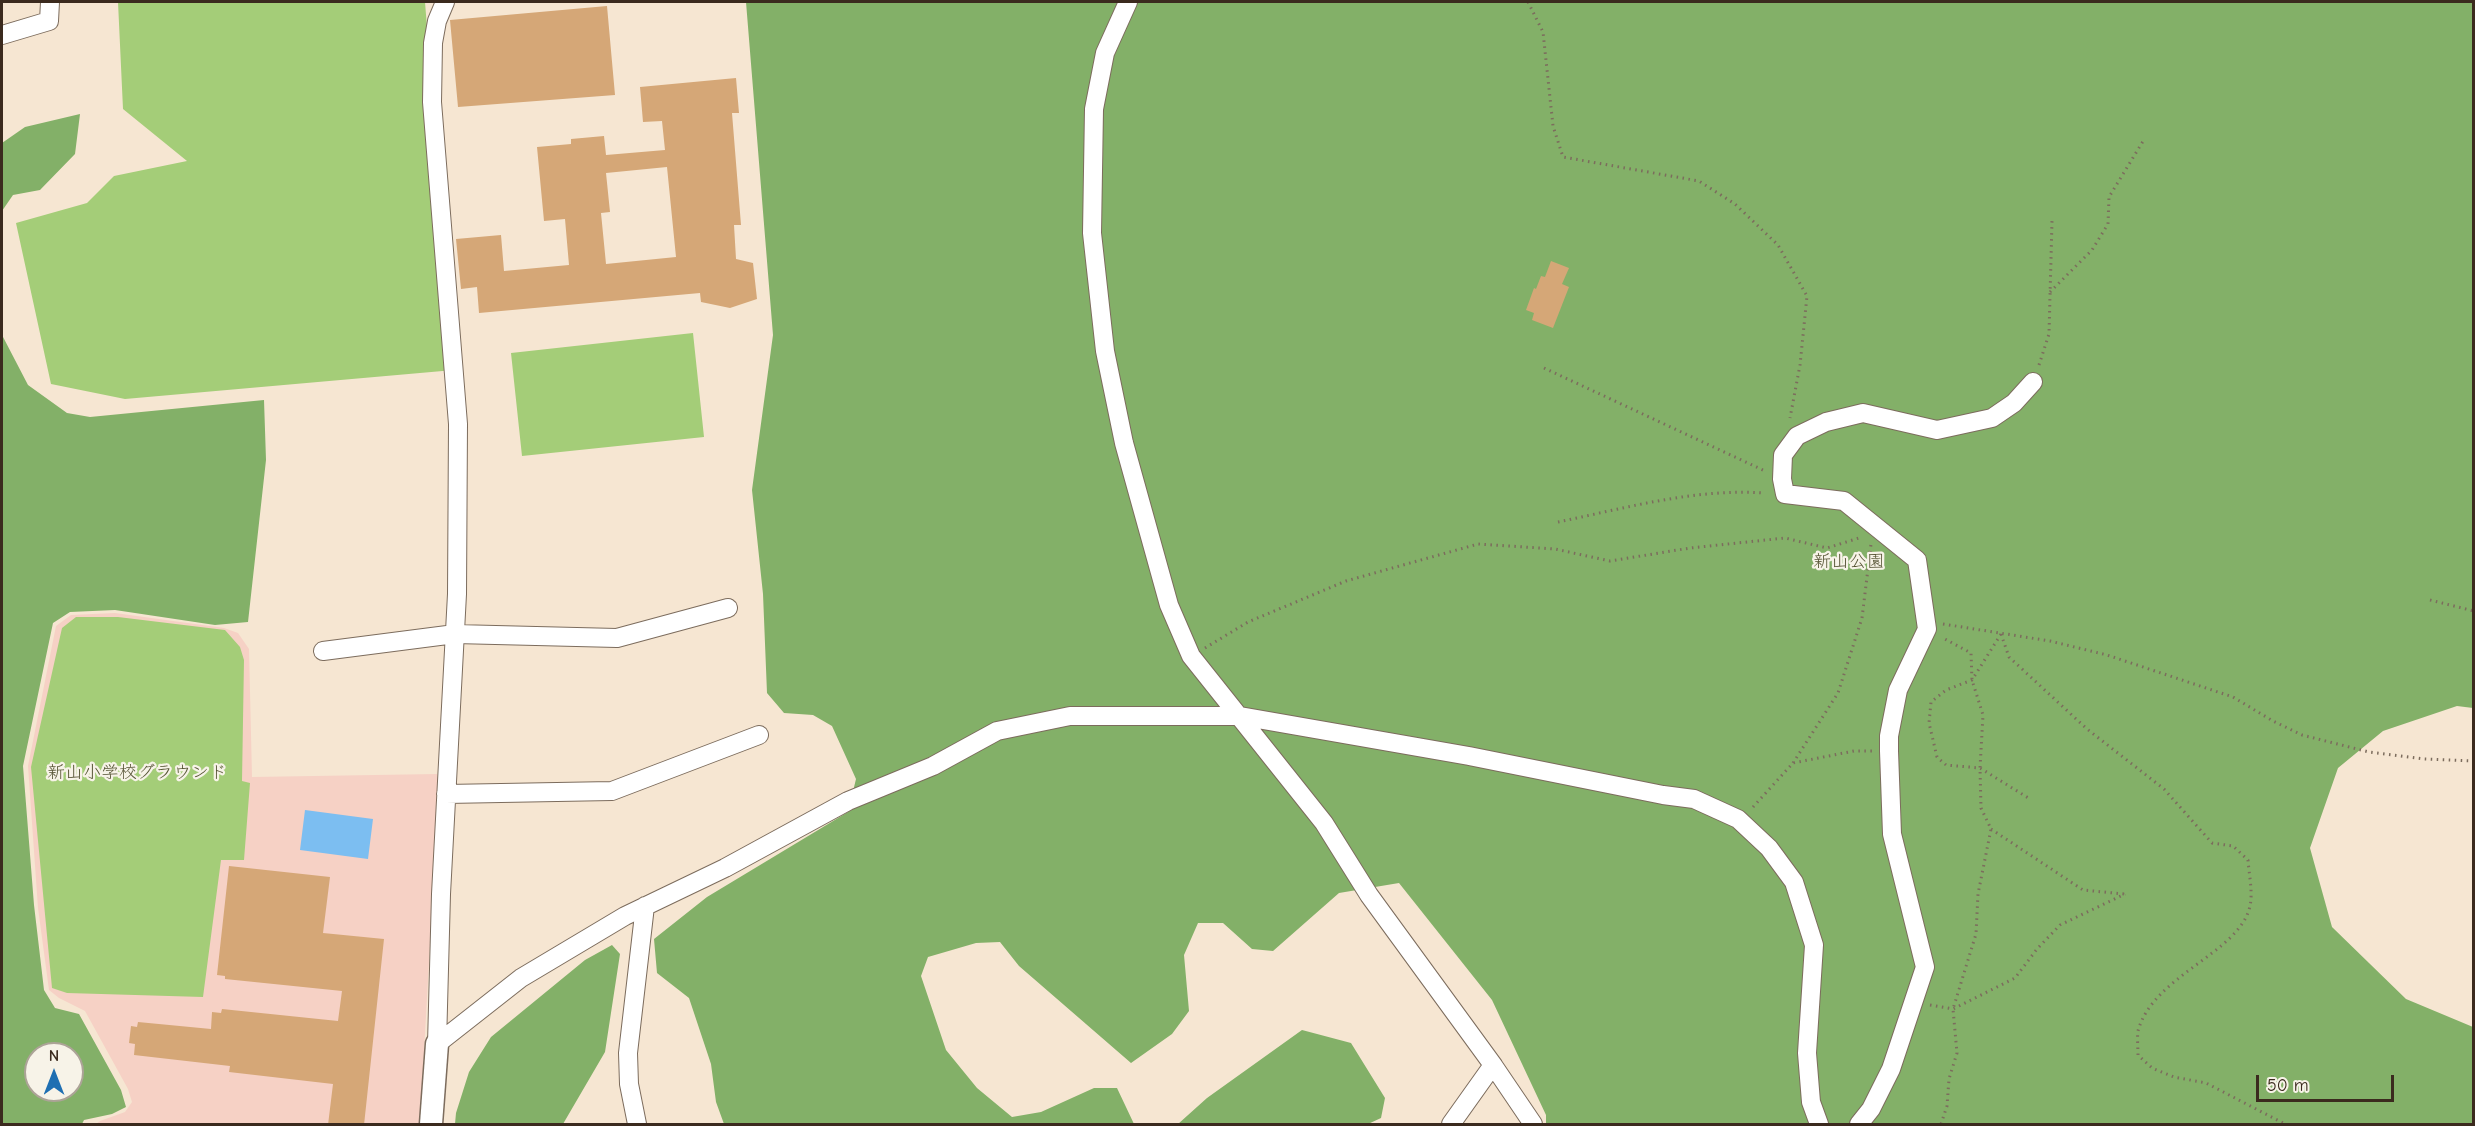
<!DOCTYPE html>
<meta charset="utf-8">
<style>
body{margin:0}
#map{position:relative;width:2475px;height:1126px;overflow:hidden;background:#f6e6d2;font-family:"Comic Neue",sans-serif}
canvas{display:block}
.frame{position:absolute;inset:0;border:3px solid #3b2a1e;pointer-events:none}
.north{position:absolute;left:24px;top:1042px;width:60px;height:60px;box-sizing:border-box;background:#f7f3e8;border:2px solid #aca397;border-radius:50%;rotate:0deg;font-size:16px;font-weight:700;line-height:24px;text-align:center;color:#3b2a1e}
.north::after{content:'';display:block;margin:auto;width:21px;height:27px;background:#1f6fb2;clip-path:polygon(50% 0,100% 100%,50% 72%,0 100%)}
.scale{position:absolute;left:2256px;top:1075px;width:138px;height:27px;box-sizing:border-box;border:3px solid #3b2a1e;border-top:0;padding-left:8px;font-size:18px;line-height:21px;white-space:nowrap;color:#3b2a1e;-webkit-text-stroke:4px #f7f3e8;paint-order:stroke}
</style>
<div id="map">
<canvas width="2475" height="1126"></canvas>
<div class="frame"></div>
<div class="north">N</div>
<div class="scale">50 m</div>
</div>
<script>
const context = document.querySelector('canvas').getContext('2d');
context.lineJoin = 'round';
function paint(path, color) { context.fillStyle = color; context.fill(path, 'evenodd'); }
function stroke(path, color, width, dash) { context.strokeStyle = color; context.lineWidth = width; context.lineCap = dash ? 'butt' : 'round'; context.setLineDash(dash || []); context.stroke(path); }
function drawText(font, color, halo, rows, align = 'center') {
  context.font = font + ' "Comic Neue","Klee One",sans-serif'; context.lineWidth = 4.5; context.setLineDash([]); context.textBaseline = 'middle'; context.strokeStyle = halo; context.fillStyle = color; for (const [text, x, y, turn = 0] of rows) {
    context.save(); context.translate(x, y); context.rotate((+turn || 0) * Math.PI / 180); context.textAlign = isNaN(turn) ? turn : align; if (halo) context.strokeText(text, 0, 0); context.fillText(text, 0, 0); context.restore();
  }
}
paint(new Path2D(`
 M115 613 224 628 238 633 249 649 252 777 437 774 439 782 420 1124H96L100 1121 125 1112 132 1102 128 1089 85 1011 59 998 49 990 38 908 28 766 56 626 71 615Z`), '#f6d1c5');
paint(new Path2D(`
 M118 2H425L454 370 125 399 51 384 16 223 87 203 114 176 187 161 123 109Z
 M693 333 704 437 522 456 511 353Z
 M76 617H118L225 630 240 647 244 660 242 781 250 783 244 860H221L203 997 67 993 52 988 31 767 62 628Z`), '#a4cd78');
paint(new Path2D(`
 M746 2H2473V708L2457 706 2383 731 2338 768 2310 848 2332 927 2406 999 2473 1027V1124H1546V1115L1492 1000 1399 883 1339 893 1273 951 1252 949 1223 923H1198L1184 955 1189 1011 1172 1034 1131 1063 1019 966 1000 942 976 943 928 957 921 976 946 1050 977 1088 1012 1117 1041 1112 1094 1088H1117L1134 1124H724L716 1102 711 1064 689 998 657 973 654 939 707 897 848 812 856 779 832 726 813 715 784 713 767 693 763 594 752 490 773 335Z
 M80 114 75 154 40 190 13 195 2 211V143L25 127Z
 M2 335 28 385 67 413 90 417 264 400 266 460 248 622 215 625 115 610 70 612 53 623 23 766 34 905 44 990 55 1008 79 1014 121 1090 126 1107 112 1114 84 1120 82 1124H2ZM36 1054H72V1090H36Z
 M612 945 620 954 605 1052 563 1124H455L456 1113 469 1072 491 1037 585 960Z
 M1302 1030 1351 1043 1385 1098 1381 1118 1368 1124H1178L1207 1098Z`), '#83b068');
paint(new Path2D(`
 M305 810 373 819 368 859 300 850Z`), '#7cbef1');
paint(new Path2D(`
 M607 6 615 95 458 107 450 20Z
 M736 78 739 113H732L741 225H734L736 259 753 263 757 299 730 308 701 302 700 293 479 313 477 287 461 289 456 239 501 235 504 271 569 265 565 219 544 221 537 147 571 144V139L604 136 606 155 665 150 662 121 643 122 640 87ZM667 167 676 257 606 264 601 213 610 212 606 173Z
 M1551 261 1569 268 1562 284 1569 287 1553 328 1532 320 1534 313 1526 310 1534 288 1536 289 1541 276 1545 277Z
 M229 866 330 877 323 933 384 939 364 1125H328L333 1084 229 1072 230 1066 134 1055 135 1044 129 1043 131 1026 137 1027 138 1022 211 1029 212 1012 221 1013 222 1009 338 1021 342 991 225 979V976L217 975Z`), '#d5a777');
const minor = new Path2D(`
 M1128 2 1105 53 1094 109 1092 233 1105 351 1124 443 1169 605 1191 656 1324 823 1369 895 1493 1065 1533 1124
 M2 35 49 21 50 2
 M323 651 455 634 617 638 728 608
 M446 794 612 791 759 735
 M437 1044 521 978 625 916 725 868 848 801 933 766 997 731 1070 716H1240L1469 756 1663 795 1694 799 1738 819 1769 848 1794 882 1814 945 1807 1053 1811 1102 1819 1124
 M437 1044 441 894 457 594 458 424 432 102 433 43 437 21 445 2
 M637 1124 629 1084 628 1053 645 906
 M1451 1124 1493 1065
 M1859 1124 1871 1109 1891 1069 1925 967 1892 834 1889 751V736L1898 690 1927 629 1917 560 1844 501 1785 494 1782 479 1783 455 1797 436 1826 422 1863 413 1937 430 1992 418 2014 403 2033 382`);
const tertiary = new Path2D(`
 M431 1124 437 1044`);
stroke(minor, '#7c6c5d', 20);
stroke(tertiary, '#7c6c5d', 25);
stroke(new Path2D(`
 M1528 2 1543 32 1553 126 1563 157 1699 181 1735 204 1778 245 1807 296 1800 365 1790 418
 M2050 292 2092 250 2108 224 2109 197 2145 138
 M2039 365 2049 334 2052 221
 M1544 368 1765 471
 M1558 522C1626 508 1696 488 1765 493
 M2430 600 2474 611
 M1943 624 2050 641 2107 655 2233 697 2273 721 2302 735 2369 752 2424 759 2474 761
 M2001 634 2009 657 2087 729 2164 789 2212 843 2233 846 2248 860C2249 874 2253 892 2250 906 2240 953 2153 975 2138 1031 2137 1038 2138 1047 2138 1055L2152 1068 2174 1077 2206 1083 2285 1124
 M2001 634 1972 680 1946 690 1931 702 1929 723 1937 757 1946 765 1980 768 2030 799
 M1205 648 1248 622 1346 581 1478 544 1555 549 1610 561 1690 548 1785 538 1827 548 1859 538
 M1793 763 1838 693 1862 618 1871 544
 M1753 807 1793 763 1854 751H1872
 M1991 829 2083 890 2124 894
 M1930 1005 1953 1009 2015 978 2037 949 2060 925 2125 894
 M1941 1124 1947 1106 1949 1079 1957 1053 1953 1009 1976 934 1978 894 1991 829 1981 808 1980 768 1983 715 1972 680 1971 653 1943 638`), '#7c6c5d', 3, [1.5, 4.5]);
stroke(minor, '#fff', 18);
stroke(tertiary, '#fff', 22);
drawText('18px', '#555334', '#f7f3e8', [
 ["新山公園",1849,562],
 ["新山小学校グラウンド",137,773]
]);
</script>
